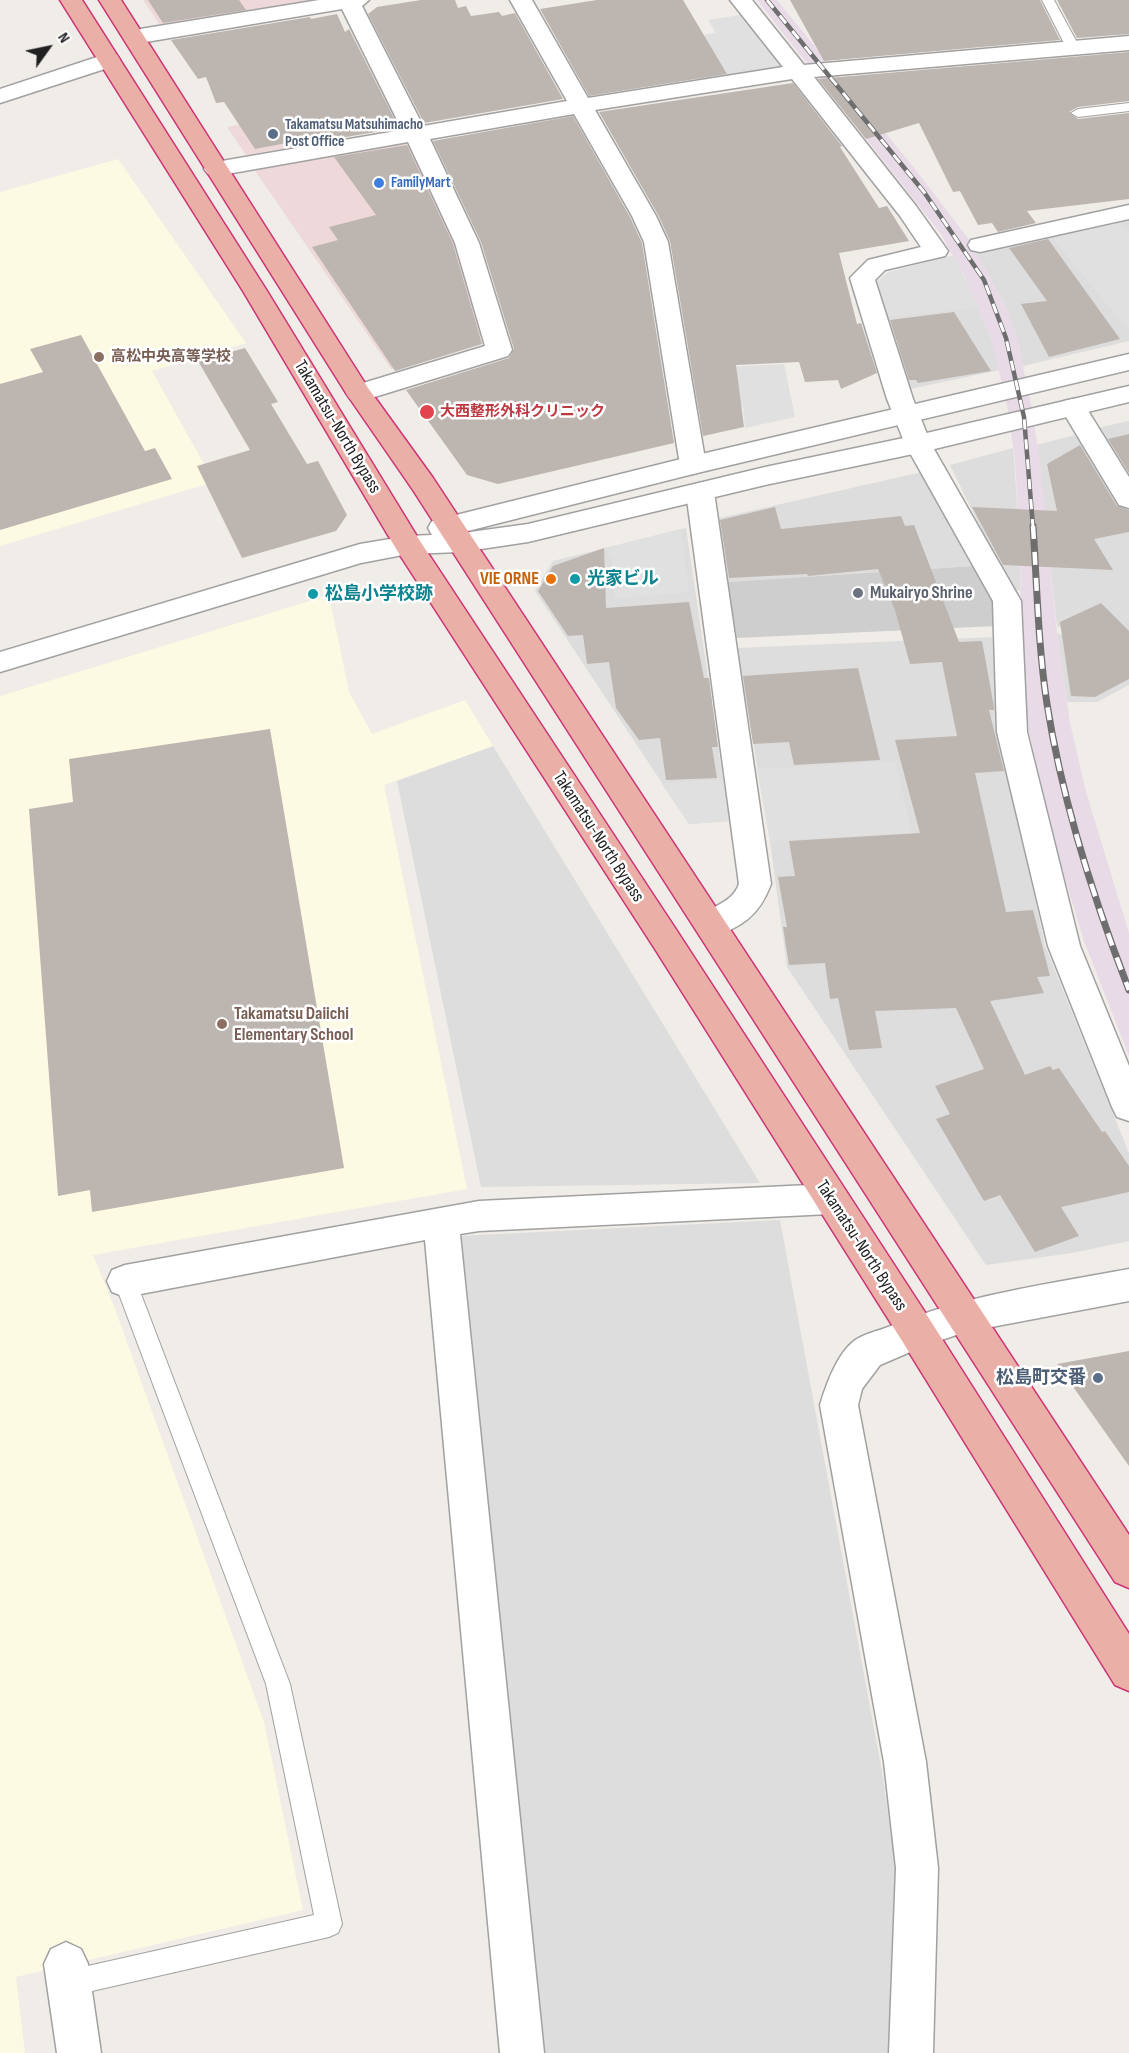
<!DOCTYPE html>
<meta charset="utf-8">
<style>
body{margin:0}
#map{position:relative;width:1129px;height:2053px;overflow:hidden;background:#f0ece7;font-family:"Sofia Sans Condensed",sans-serif}
canvas{display:block}
.north{position:absolute;left:18px;top:18px;width:60px;height:60px;-webkit-text-stroke:4px #fff;paint-order:stroke;rotate:57deg;font-size:16px;font-weight:700;line-height:24px;text-align:center;color:#202020}
.north::after{content:'';display:block;margin:auto;width:21px;height:27px;background:#202020;clip-path:polygon(50% 0,100% 100%,50% 72%,0 100%)}
</style>
<div id="map">
<canvas width="1129" height="2053"></canvas>
<div class="north">N</div>
</div>
<script>
const context = document.querySelector('canvas').getContext('2d');
context.lineJoin = 'round';
function paint(path, color) { context.fillStyle = color; context.fill(path, 'evenodd'); }
function stroke(path, color, width, dash) { context.strokeStyle = color; context.lineWidth = width; context.lineCap = dash ? 'butt' : 'round'; context.setLineDash(dash || []); context.stroke(path); }
function drawText(font, color, halo, rows, align = 'center') {
  context.font = font + ' "Sofia Sans Condensed","Noto Sans JP",sans-serif'; context.lineWidth = 5; context.setLineDash([]); context.textBaseline = 'middle'; context.strokeStyle = halo; context.fillStyle = color; for (const [text, x, y, turn = 0] of rows) {
    context.save(); context.translate(x, y); context.rotate((+turn || 0) * Math.PI / 180); context.textAlign = isNaN(turn) ? turn : align; if (halo) context.strokeText(text, 0, 0); context.fillText(text, 0, 0); context.restore();
  }
}
paint(new Path2D(`
 M1129 217V341L1023 366 1017 338 1006 307 975 251Z
 M889 272 967 281 992 341 1000 370 910 389 877 281Z
 M1129 421V482L1097 428Z
 M1078 434 1129 515V658L1057 626 1037 445Z
 M1013 448 1020 541V590H1011L950 465Z
 M922 472 974 566 726 582 715 519Z
 M686 528 723 779 729 821 689 824 535 591 553 561Z
 M1057 633 1129 664V685L1097 702H1067Z
 M995 637 1000 733 1045 946 1129 1153V1241L1072 1253 986 1265 787 967 770 841 737 648Z
 M493 746 760 1183 481 1187 397 781Z
 M780 1220 882 1772 895 1862 888 2053H540L459 1236Z`), '#dedddd');
paint(new Path2D(`
 M143 0H328L162 28Z
 M298 115 310 144 246 155 227 127Z
 M398 143 414 146 455 243 483 334 475 344 391 369 254 169Z`), '#efd8d9');
paint(new Path2D(`
 M757 0H777L915 169 970 241 1006 307 1017 338 1031 404 1040 462 1057 633 1070 723 1086 792 1129 933V1056L1084 941 1060 862 1027 723 1021 634 1020 541 1015 462 1008 410 992 341 967 281 941 234Z`), '#e8dae7');
paint(new Path2D(`
 M118 159 246 343 152 371 214 482 0 546V192Z
 M329 595 349 692 372 734 465 700 493 746 384 785 467 1189 93 1255 115 1309 264 1722 303 1910 16 1977 25 2053H0V696Z`), '#fdfae3');
paint(new Path2D(`
 M974 566 994 603 996 626 736 638 726 582Z`), '#cecece');
paint(new Path2D(`
 M740 15 780 65 775 72 702 84 685 56 667 40 716 33 708 20Z
 M1117 219 1129 233V331L1050 235Z
 M954 255 979 308 888 317 877 281 889 272Z
 M784 364 795 417 745 428 743 407 697 410 690 369Z
 M681 529 689 592 614 599 612 559 605 548Z
 M895 761 912 833 770 841 757 769Z
 M723 779 729 821 689 824 661 783Z`), '#e0e0e0');
paint(new Path2D(`
 M148 0H239L246 10 163 23Z
 M421 0H455L458 8 466 6 471 16 499 12 502 16 515 13 563 99 424 123 368 14 377 7Z
 M597 0H683L727 74 589 96 540 9Z
 M790 0H1040L1060 40 824 61Z
 M1057 0H1129V34L1077 38Z
 M337 14 345 32 349 29 399 128 322 141 319 137 255 149 224 102 216 103 206 77 198 79 171 40 310 17 311 19Z
 M1129 52V101L1078 107 1069 112 1078 119 1129 113V199L1027 211 1036 223 998 232 992 223 978 225 960 191 953 192 919 123 866 139 818 79Z
 M793 83 842 146 840 147 879 208 887 206 909 241 839 253 857 324 861 323 877 373 841 389 838 380 805 382 799 362 736 365 744 427 703 436 670 241 658 215 599 112Z
 M573 116 630 217 642 243 674 443 498 484 467 475 406 390 509 358 514 349 481 242 433 141Z
 M407 145 453 244 482 344 395 371 312 247 338 240 329 227 376 215 334 157Z
 M1048 239 1120 339 1049 357 1021 304 1047 301 1009 248Z
 M954 312 991 371 918 383 916 380H909L890 320Z
 M81 335 145 451 155 448 172 479 0 530V384L43 372 30 349Z
 M245 348 278 402 271 404 307 464 318 461 347 515 336 531 242 558 197 466 250 450 198 361Z
 M1129 434V473L1108 439Z
 M1080 445 1117 506 1129 510V532L1094 539 1113 570 1003 565 972 507 1057 511 1047 464Z
 M775 507 781 529 901 516 905 526 914 525 959 642 982 641 994 707V710H989L1004 771 975 773 1006 912 1033 910 1050 976 1037 977 1044 993 990 1001 1025 1075 1050 1066 1053 1070 1059 1068 1102 1132 1105 1131 1129 1166V1192L1061 1207 1079 1236 1035 1252 1000 1195 984 1201 936 1119 950 1114 935 1086 984 1069 956 1008 875 1011 882 1048 849 1050 838 998 830 999 825 963 789 965 783 927H787L778 877 795 876 789 841 920 833 895 740 957 736 942 662 910 664 895 610 878 569 808 576 807 574 729 578 720 520Z
 M604 548 606 608 689 602 704 678H709L718 747H712L717 778 666 780 660 738 639 740 616 708 609 662 587 664 583 635 568 636 538 591 553 566Z
 M1101 603 1129 631V679L1095 697 1071 696 1060 622Z
 M858 668 880 760 794 765 789 742 753 744 743 676Z
 M270 729 344 1168 92 1212 90 1190 58 1196 29 809 73 802 69 759Z
 M1129 1351V1466L1057 1364Z`), '#bdb5b0');
const service = new Path2D(`
 M1042 0H1054L1080 48 1078 51H1068Z
 M1129 103V111L1078 117 1071 113 1078 109Z
 M125 1272 132 1274 136 1281 290 1684 342 1924 338 1933 329 1937 70 1996 61 1992 57 1983 61 1974 70 1970 314 1915 266 1684 114 1281 118 1274Z`);
const minor = new Path2D(`
 M319 0H369L362 6 423 126 567 101 510 0H532L588 98 783 67 730 0H752L804 65 1129 36V50L814 77 916 206 948 251 945 256 885 270 875 280 913 399 931 444 1021 601 1027 732 1080 946 1129 1066V1121L1117 1117 1112 1107 1048 946 997 732 993 601 905 444 887 399 850 278 868 260 921 247 900 216 792 79 595 110 656 216 668 242 706 465 702 471 693 474 684 471 680 465 644 242 632 216 574 114 430 139 479 243 512 350 508 356 368 399 359 401 350 399 346 393 350 387 485 346 455 243 408 142 216 176 208 174 204 169 208 164 216 162 402 130 342 9 134 44 126 42 123 37 126 32 134 30Z
 M109 53 117 55 120 60 117 65 0 103V89Z
 M1129 205V219L980 252 971 250 968 245 971 240Z
 M1073 399 1082 401 1129 477V508L1119 505 1060 407 1064 401Z
 M700 483 710 486 714 492 771 884C759 916 742 927 710 938L699 934 694 925C704 905 731 907 739 884L686 492 690 486Z
 M830 1184 842 1188 847 1199 842 1210 830 1214 479 1231 460 1234 544 2053H500L425 1240 125 1297 112 1292 107 1281 112 1270 125 1265 479 1201Z
 M1129 1269V1301L965 1332 924 1346 880 1365 862 1389 858 1405 926 1762 938 1868 933 2053H889L896 1868 884 1762 820 1405C826 1385 837 1354 854 1341 863 1334 878 1331 888 1327 965 1295 1048 1284 1129 1269Z
 M66 1942 81 1949 88 1964 101 2053H57L44 1964 51 1949Z`);
const tertiary = new Path2D(`
 M1129 354V370L693 474 456 534 528 524 765 467 918 435 1129 386V402L918 453 765 485 528 542 461 552 408 554 361 563 0 672V652L360 544 408 536 432 535 428 528 432 521 693 456Z`);
const trunk = new Path2D(`
 M60 0H82L267 291 418 538 677 931 930 1320 1129 1634V1691L1115 1685 904 1344 655 949 398 552 243 291Z
 M99 0H121L368 388 433 478 1129 1535V1588L1115 1582 413 490 346 393Z`);
stroke(service, '#a1a1a1', 2);
stroke(minor, '#a1a1a1', 3);
stroke(tertiary, '#a1a1a1', 3);
stroke(trunk, '#ce3476', 3);
paint(service, '#fff');
paint(minor, '#fff');
paint(tertiary, '#fff');
paint(trunk, '#eab0a8');
const railFar1 = new Path2D(`
 M767 0 924 192 984 280 1006 338 1024 417 1033 527`);
const rail = new Path2D(`
 M1033 526C1037 585 1038 645 1047 704 1062 800 1094 900 1129 990`);
stroke(railFar1, '#6e6e6e', 4.5);
stroke(rail, '#6e6e6e', 7);
stroke(railFar1, '#fff', 3, [10]);
stroke(rail, '#fff', 4.5, [13]);
for (const [x, y, r, color] of [
 [273,134,6,"#5c6f8a"],
 [379,183,6,"#3f7fe0"],
 [99,357,6,"#8d6e63"],
 [427,412,8,"#e0444e"],
 [551,579,6,"#e8710a"],
 [575,579,6,"#0f9aa8"],
 [858,593,6,"#6b7280"],
 [313,594,6,"#0f9aa8"],
 [222,1024,6,"#8d6e63"],
 [1098,1378,6,"#5c6f8a"]
]) { const dot = new Path2D(); dot.arc(x, y, r, 0, 2 * Math.PI); context.fillStyle = color; context.fill(dot); stroke(dot, '#fff', 2); }
drawText('bold 15px', '#4e5e75', '#fff', [
 ["Takamatsu Matsuhimacho",285,125],
 ["Post Office",285,142]
], 'left');
drawText('bold 15px', '#366cbe', '#fff', [
 ["FamilyMart",391,183]
], 'left');
drawText('bold 15px', '#785e54', '#fff', [
 ["高松中央高等学校",111,357]
], 'left');
drawText('bold 15px', '#be3a42', '#fff', [
 ["大西整形外科クリニック",440,412]
], 'left');
drawText('18px', '#202020', '#fff', [
 ["Takamatsu-North Bypass",337,427,59],
 ["Takamatsu-North Bypass",598,837,57],
 ["Takamatsu-North Bypass",861,1246,57]
]);
drawText('bold 18px', '#c56008', '#fff', [
 ["VIE ORNE",539,579]
], 'right');
drawText('bold 18px', '#0d838f', '#fff', [
 ["光家ビル",587,579],
 ["松島小学校跡",325,594]
], 'left');
drawText('bold 18px', '#5b616d', '#fff', [
 ["Mukairyo Shrine",870,593]
], 'left');
drawText('bold 18px', '#785e54', '#fff', [
 ["Takamatsu Daiichi",234,1014],
 ["Elementary School",234,1035]
], 'left');
drawText('bold 18px', '#4e5e75', '#fff', [
 ["松島町交番",1086,1378]
], 'right');
</script>
